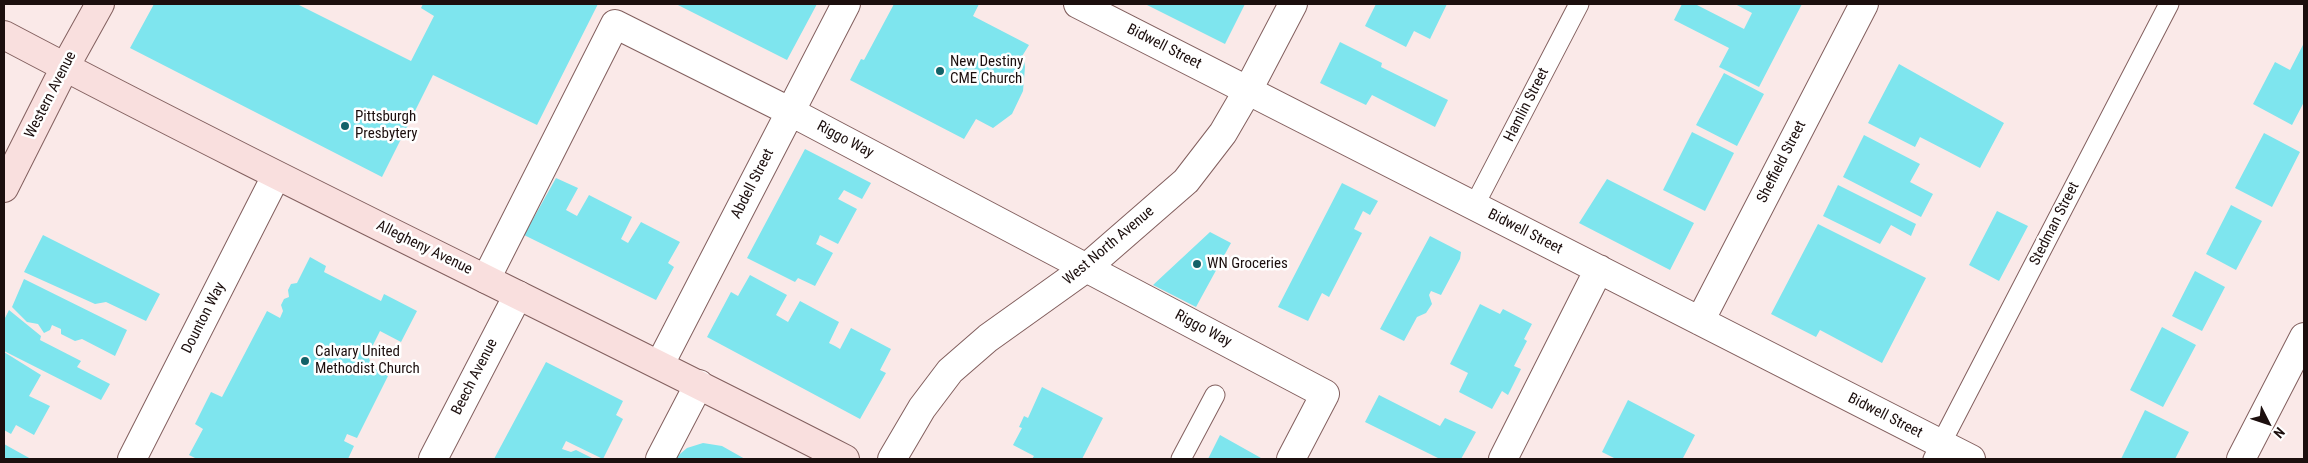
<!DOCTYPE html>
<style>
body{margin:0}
#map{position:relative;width:2308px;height:463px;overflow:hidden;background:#fae9e8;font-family:"Roboto Condensed",sans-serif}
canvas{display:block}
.frame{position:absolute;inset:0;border:5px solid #1c0f0e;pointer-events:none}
.north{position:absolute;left:2243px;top:398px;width:50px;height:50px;-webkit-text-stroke:4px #fff;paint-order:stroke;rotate:131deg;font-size:14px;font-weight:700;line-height:20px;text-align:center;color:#1c0f0e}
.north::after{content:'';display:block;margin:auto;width:18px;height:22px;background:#1c0f0e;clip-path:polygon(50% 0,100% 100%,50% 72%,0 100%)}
</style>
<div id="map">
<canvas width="2308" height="463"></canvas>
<div class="frame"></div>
<div class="north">N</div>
</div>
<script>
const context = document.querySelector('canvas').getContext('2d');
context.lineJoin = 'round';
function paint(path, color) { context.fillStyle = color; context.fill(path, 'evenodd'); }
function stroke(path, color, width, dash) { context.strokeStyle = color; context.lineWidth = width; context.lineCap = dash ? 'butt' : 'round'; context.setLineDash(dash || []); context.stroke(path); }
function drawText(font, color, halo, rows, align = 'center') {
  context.font = font + ' "Roboto Condensed",sans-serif'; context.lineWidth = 5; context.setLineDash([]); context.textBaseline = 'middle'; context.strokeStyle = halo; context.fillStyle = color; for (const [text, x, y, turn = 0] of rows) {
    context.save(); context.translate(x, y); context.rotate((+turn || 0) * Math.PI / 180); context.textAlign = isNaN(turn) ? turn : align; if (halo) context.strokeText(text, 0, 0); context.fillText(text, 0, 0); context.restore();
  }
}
paint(new Path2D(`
 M154 4H297L411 61 434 16 421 8 423 4H598L537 125 433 75 382 177 130 48Z
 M676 4H817L787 60Z
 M894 4H979L973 16 1029 45 1021 58 1024 60 1025 67 1023 91 1012 114 993 128 976 119 964 139 850 80 861 59 864 60Z
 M1145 4H1245L1225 44Z
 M1376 4H1447L1430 39 1414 31 1406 47 1365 26Z
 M1682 4H1695L1744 29 1752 13 1735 4H1802L1759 87 1719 67 1729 48 1674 20Z
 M1340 42 1382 63 1381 67 1448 100 1435 127 1372 95 1366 105 1320 83Z
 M2304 43V102L2292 125 2253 104 2275 62 2290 70Z
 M1899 64 2004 123 1980 168 1920 137 1915 147 1868 123Z
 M1724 73 1764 94 1737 146 1696 125Z
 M1692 132 1734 153 1705 211 1663 190Z
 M2264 133 2300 152 2272 207 2235 188Z
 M1864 135 1920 164 1910 182 1933 194 1921 217 1843 177Z
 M805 149 871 183 862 199 844 190 838 199 857 209 838 244 820 235 818 240 816 244 833 253 815 286 798 278 795 282 747 258Z
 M556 178 578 188 566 210 577 216 589 195 632 217 621 239 628 243 641 222 680 242 668 263 674 267 656 300 524 235Z
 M1607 179 1694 223 1670 270 1579 223Z
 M1342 183 1378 201 1370 215 1363 211 1354 229 1362 233 1329 297 1322 293 1308 321 1278 307Z
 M1838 185 1916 224 1911 236 1891 225 1880 244 1823 216Z
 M2231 205 2262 221 2236 270 2206 254Z
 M1997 211 2028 226 1999 281 1969 265Z
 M1818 224 1926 278 1882 363 1820 330 1816 337 1771 314Z
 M1210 232 1231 243 1196 307 1153 285Z
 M43 235 160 294 146 321 106 302 95 304 24 272Z
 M1430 236 1461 252 1460 259 1441 295 1431 291 1429 295 1432 304 1426 313 1417 317 1404 341 1380 329Z
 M310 257 326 266 324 272 381 301 384 294 417 311 401 342 380 331 368 355 372 367 388 376 357 438 347 434 344 441 354 446 348 459H197L189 455 203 429 195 424 211 392 222 397 267 311 280 318 283 311 281 305 284 299 289 297 288 290 291 284 297 283Z
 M2195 271 2225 287 2202 331 2172 316Z
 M750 275 787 295 776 315 788 322 800 301 839 322 829 343 835 346 840 349 851 328 891 349 880 370 886 373 860 419 707 337 731 292 738 296Z
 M24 279 127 330 115 356 82 339 75 341 61 334V329L52 325 50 330 44 333 38 324 27 322 12 307Z
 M1480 304 1500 314 1503 309 1532 324 1524 339 1527 341 1514 366 1521 369 1508 395 1502 391 1492 409 1459 392 1468 373 1450 364Z
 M9 310 41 336 40 340 81 361 77 367 110 384 101 400 4 351V320Z
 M2162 327 2196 345 2163 407 2130 390Z
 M4 352 41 375 29 396 50 406 34 435 16 425 11 434 4 430Z
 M546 362 623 401 616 415 623 419 603 459 566 441 562 449 571 452 576 450 594 459H494Z
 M1042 387 1103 418 1082 459H1032L1034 456 1013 445 1022 428 1019 427 1024 416 1028 418Z
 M1379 395 1440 426 1445 418 1476 432 1461 459H1440L1365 422Z
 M1628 400 1695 435 1683 458 1687 459H1616L1602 452Z
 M2145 410 2189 432 2175 459H2121Z
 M1220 435 1261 458 1260 459H1208Z
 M703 443 722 446 745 459H674L687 448Z
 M4 444 31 459H4Z`), '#7ee5ee');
const service = new Path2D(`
 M1474 206 1579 4
 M1181 459 1215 395
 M1933 459 2169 4`);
const minor = new Path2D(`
 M1078 4 1971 459
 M486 279 615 24 791 112 1325 394 1291 459
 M1700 321 1864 4
 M660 364 846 4
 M132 459 276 176
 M433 459 518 295
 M660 459 699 384
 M1503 459 1599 269
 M2241 459 2304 337`);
const tertiary = new Path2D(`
 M892 459 922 408 950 371 988 338 1086 268 1186 181 1223 133 1248 90 1293 4`);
const secondary = new Path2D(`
 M4 35C282 182 566 316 845 459
 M4 188 65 67 100 4`);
stroke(service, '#825f5e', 21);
stroke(minor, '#825f5e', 30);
stroke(tertiary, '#825f5e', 30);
stroke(secondary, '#825f5e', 30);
stroke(service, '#fff', 19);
stroke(minor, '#fff', 28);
stroke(tertiary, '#fff', 28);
stroke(secondary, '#f9dfde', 28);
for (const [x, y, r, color] of [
 [940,71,5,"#126268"],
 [345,126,5,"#126268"],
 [1197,264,5,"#126268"],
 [305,361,5,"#126268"]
]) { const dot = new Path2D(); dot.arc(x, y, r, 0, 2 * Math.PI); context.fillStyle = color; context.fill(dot); stroke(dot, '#fff', 2); }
drawText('15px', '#1c0f0e', '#fff', [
 ["Bidwell Street",1164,47,27],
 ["Western Avenue",51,95,-63],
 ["Hamlin Street",1527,105,-63],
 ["Riggo Way",845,140,28],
 ["Sheffield Street",1782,162,-63],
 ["Abdell Street",753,184,-63],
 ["Stedman Street",2055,224,-63],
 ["Bidwell Street",1525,232,27],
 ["West North Avenue",1109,246,-40],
 ["Allegheny Avenue",424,248,26],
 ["Dounton Way",204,318,-63],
 ["Riggo Way",1203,329,28],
 ["Beech Avenue",475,377,-63],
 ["Bidwell Street",1885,416,27]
]);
drawText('15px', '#1c0f0e', '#fff', [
 ["New Destiny",950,62],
 ["CME Church",950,79],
 ["Pittsburgh",355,117],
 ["Presbytery",355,134],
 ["WN Groceries",1207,264],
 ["Calvary United",315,352],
 ["Methodist Church",315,369]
], 'left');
</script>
